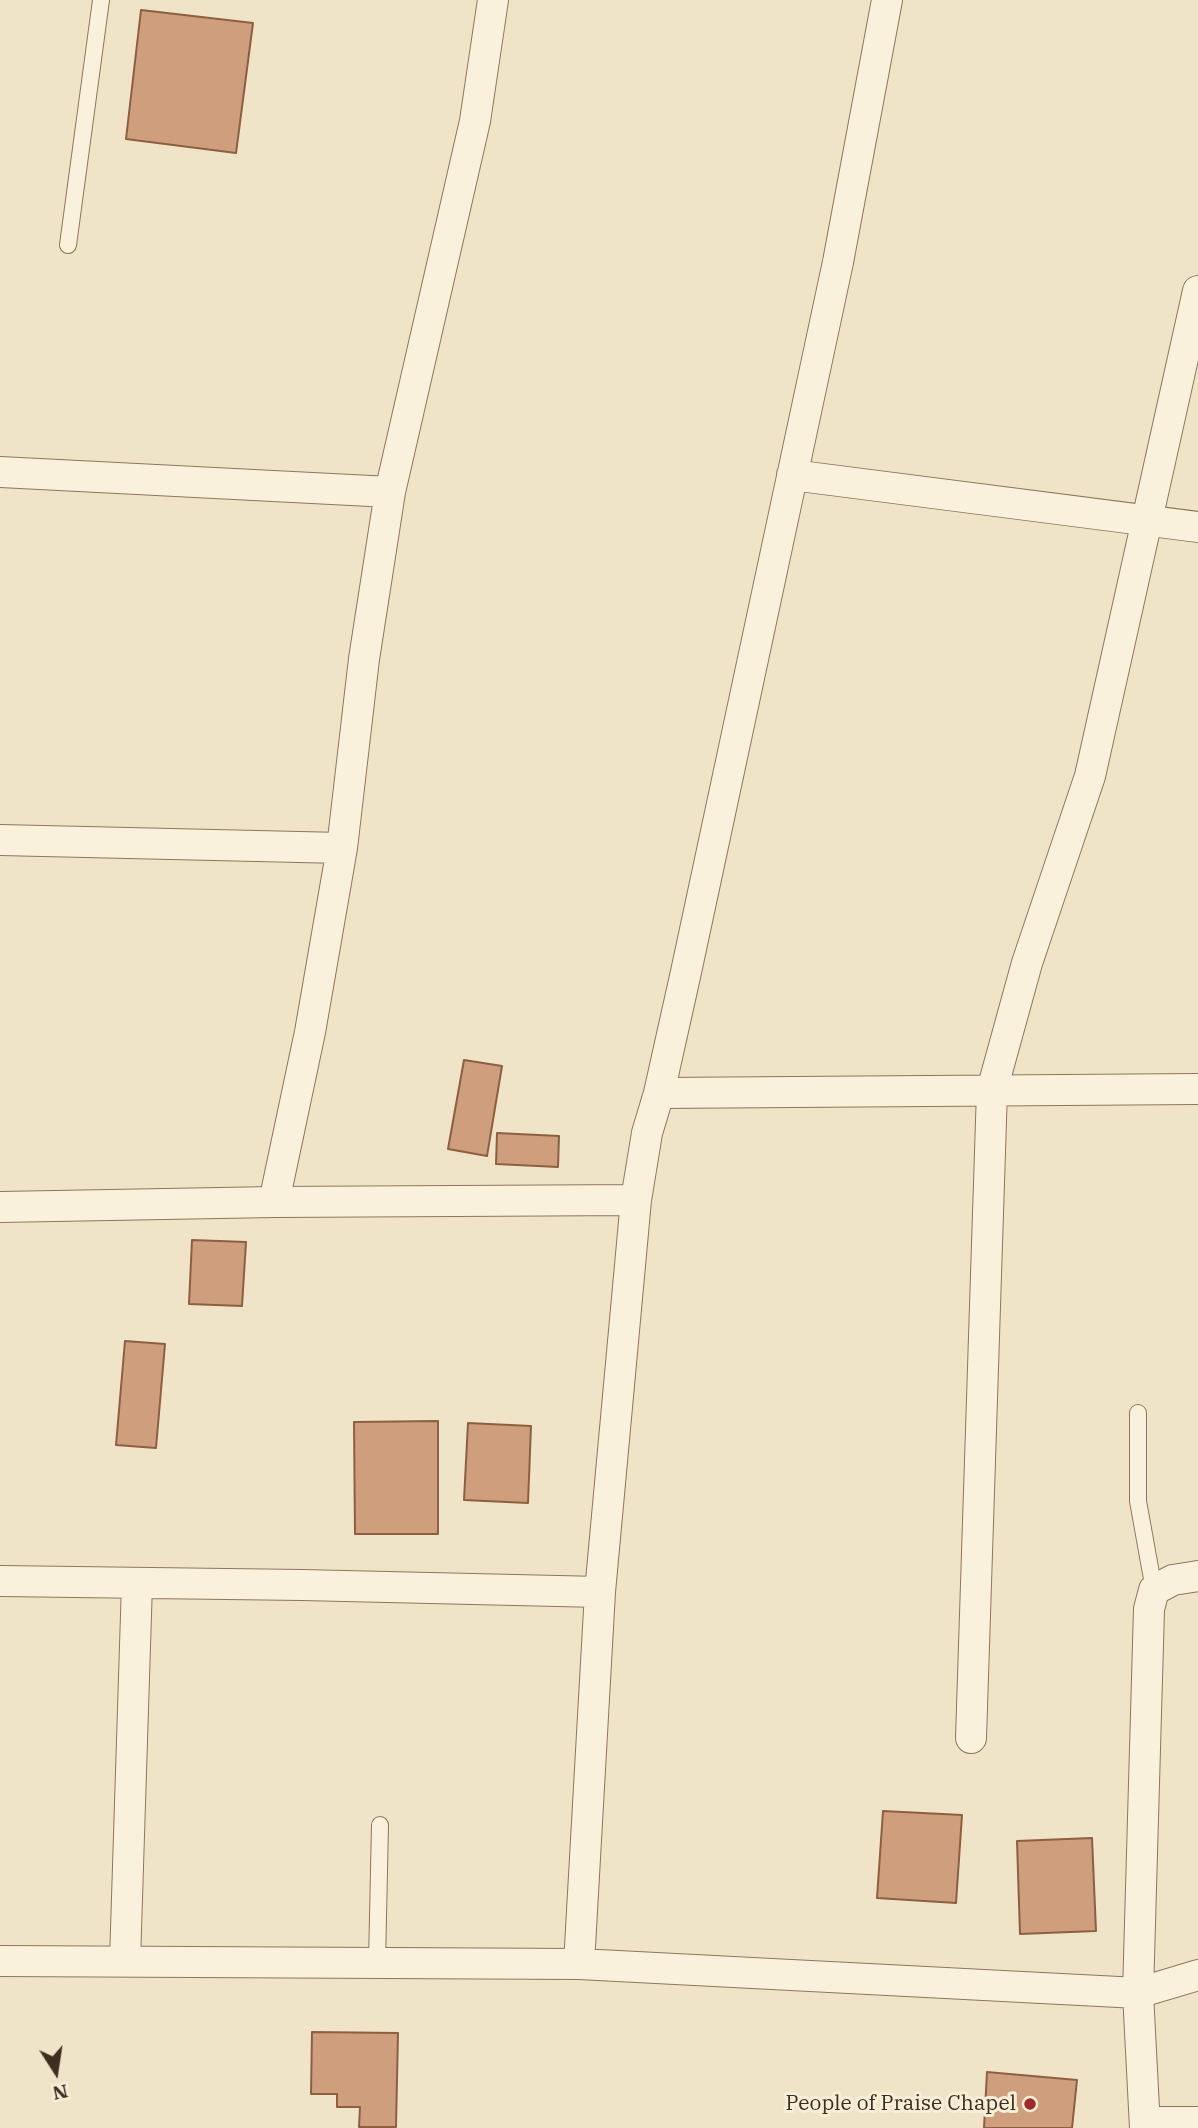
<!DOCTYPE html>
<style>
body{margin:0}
#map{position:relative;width:1198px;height:2128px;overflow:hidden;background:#f0e4c8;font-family:"IBM Plex Serif",serif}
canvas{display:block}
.north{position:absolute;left:21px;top:2037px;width:70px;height:70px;-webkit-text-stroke:5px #f7eed8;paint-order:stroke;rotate:168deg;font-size:19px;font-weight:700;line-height:28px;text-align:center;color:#3d2e20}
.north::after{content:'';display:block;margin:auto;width:24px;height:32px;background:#3d2e20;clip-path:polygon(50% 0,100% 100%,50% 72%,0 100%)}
</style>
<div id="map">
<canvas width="1198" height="2128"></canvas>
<div class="north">N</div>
</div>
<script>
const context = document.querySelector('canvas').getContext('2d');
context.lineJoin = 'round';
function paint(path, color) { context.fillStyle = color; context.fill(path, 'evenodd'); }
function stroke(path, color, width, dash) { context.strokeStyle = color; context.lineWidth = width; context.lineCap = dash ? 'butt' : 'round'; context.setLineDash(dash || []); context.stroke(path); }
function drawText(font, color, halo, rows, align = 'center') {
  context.font = font + ' "IBM Plex Serif",serif'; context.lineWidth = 6; context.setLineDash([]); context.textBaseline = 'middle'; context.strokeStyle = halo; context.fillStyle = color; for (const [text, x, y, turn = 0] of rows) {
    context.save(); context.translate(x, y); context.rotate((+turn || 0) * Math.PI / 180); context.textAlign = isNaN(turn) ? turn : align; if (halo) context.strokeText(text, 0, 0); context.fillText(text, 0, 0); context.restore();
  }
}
const building = new Path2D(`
 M141 10 253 23 236 153 126 139Z
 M464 1060 502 1066 487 1156 448 1149Z
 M497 1133 559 1136 558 1167 496 1164Z
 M192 1240 246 1242 242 1306 189 1304Z
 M125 1341 165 1344 156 1448 116 1445Z
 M438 1421V1534H355L354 1422Z
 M468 1423 531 1426 528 1503 464 1500Z
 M883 1811 962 1815 956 1903 877 1898Z
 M1092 1838 1096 1931 1020 1934 1017 1841Z
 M312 2032 398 2033 396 2127H359L360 2107H337V2094H311Z
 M987 2072 1077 2080 1072 2128H984Z`);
paint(building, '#cf9f7d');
stroke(building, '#8d5f41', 2);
const lane = new Path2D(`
 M68 245 101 0
 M1138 1413V1501L1154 1590
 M377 1963 380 1825`);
const street = new Path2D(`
 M0 472 390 492
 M792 475 1198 527
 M0 840 342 848
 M659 1093 1198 1089
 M274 1202 310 1032 342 848 364 659 390 492 475 121 493 0
 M0 1207 274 1202 636 1200
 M0 1581 302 1585 600 1592
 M971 1738 992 1090 1027 963 1090 776 1198 291
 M0 1961 579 1964 1138 1993 1198 1975
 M125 1961 137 1583
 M579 1964 600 1592 636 1200 647 1133 659 1093 686 972 838 262 887 0
 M1146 2122H1198
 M1145 2128 1138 1993 1149 1609 1154 1590 1173 1580 1198 1576`);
stroke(lane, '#8d765c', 18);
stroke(street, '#8d765c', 32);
stroke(lane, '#faf1dc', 16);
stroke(street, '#faf1dc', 30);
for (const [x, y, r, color] of [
 [1030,2104,7,"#9e2a2b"]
]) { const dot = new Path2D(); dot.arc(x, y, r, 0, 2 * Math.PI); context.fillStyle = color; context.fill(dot); stroke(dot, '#f7eed8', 2.5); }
drawText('21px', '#3d2e20', '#f7eed8', [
 ["People of Praise Chapel",1016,2104]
], 'right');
</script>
